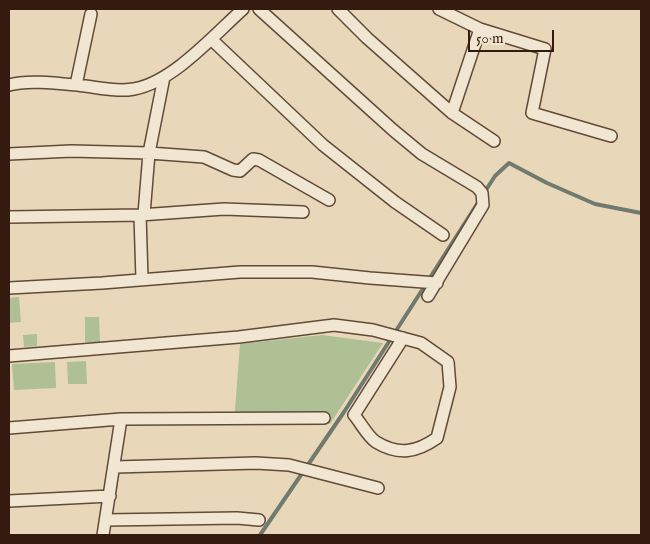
<!DOCTYPE html>
<style>
body{margin:0}
#map{position:relative;width:650px;height:544px;overflow:hidden;background:#e8d8b9;font-family:"IM FELL English",serif}
canvas{display:block}
.frame{position:absolute;inset:0;border:10px solid #351a0f;pointer-events:none}
.scale{position:absolute;left:468px;top:30px;width:86px;height:22px;box-sizing:border-box;border:2px solid #351a0f;border-top:0;padding-left:6px;font-size:15px;line-height:18px;white-space:nowrap;color:#351a0f;-webkit-text-stroke:4px #f0e6d2;paint-order:stroke}
</style>
<div id="map">
<canvas width="650" height="544"></canvas>
<div class="frame"></div>
<div class="scale">50 m</div>
</div>
<script>
const context = document.querySelector('canvas').getContext('2d');
context.lineJoin = 'round';
function paint(path, color) { context.fillStyle = color; context.fill(path, 'evenodd'); }
function stroke(path, color, width, dash) { context.strokeStyle = color; context.lineWidth = width; context.lineCap = dash ? 'butt' : 'round'; context.setLineDash(dash || []); context.stroke(path); }
paint(new Path2D(`
 M19 297 21 322 9 323V298Z
 M85 317H99L100 342H85Z
 M37 334V346L24 347 23 335Z
 M322 335 383 343 330 424 234 423 240 344Z
 M86 361 87 384H68L67 362Z
 M55 362 56 388 14 390 12 364Z`), '#afc094');
stroke(new Path2D(`
 M484 193 495 176 509 163 547 183 595 204 641 213
 M260 535 344 412 479 201`), '#707a6f', 4);
const minor = new Path2D(`
 M259 9 393 130 422 154 477 187 482 193 483 205 428 296
 M338 9 367 38 452 113 494 141
 M439 9 480 29 545 49 532 113 611 136
 M211 39 323 145 395 202 443 235
 M9 85C29 79 63 84 85 86 101 88 118 92 134 89 173 82 214 35 243 9
 M76 85 91 14
 M452 113 480 29
 M9 154 71 151 149 153 204 157 233 170 240 171 253 159 259 160 329 200
 M144 214 149 153 164 77
 M140 215 142 279
 M9 217 140 215 224 209 303 212
 M9 288 102 283 240 272H312L370 278 437 283
 M9 356 239 337 334 325 373 330 421 343 448 362 450 387 437 438C417 452 399 456 376 442 368 437 361 423 354 415L403 338
 M9 428 121 419 324 418
 M115 467 256 463 289 465 378 488
 M9 501 110 496
 M106 520 237 518 259 520
 M103 535 121 419`);
stroke(minor, '#624a3a', 14);
stroke(minor, '#f0e6d2', 11);
</script>
